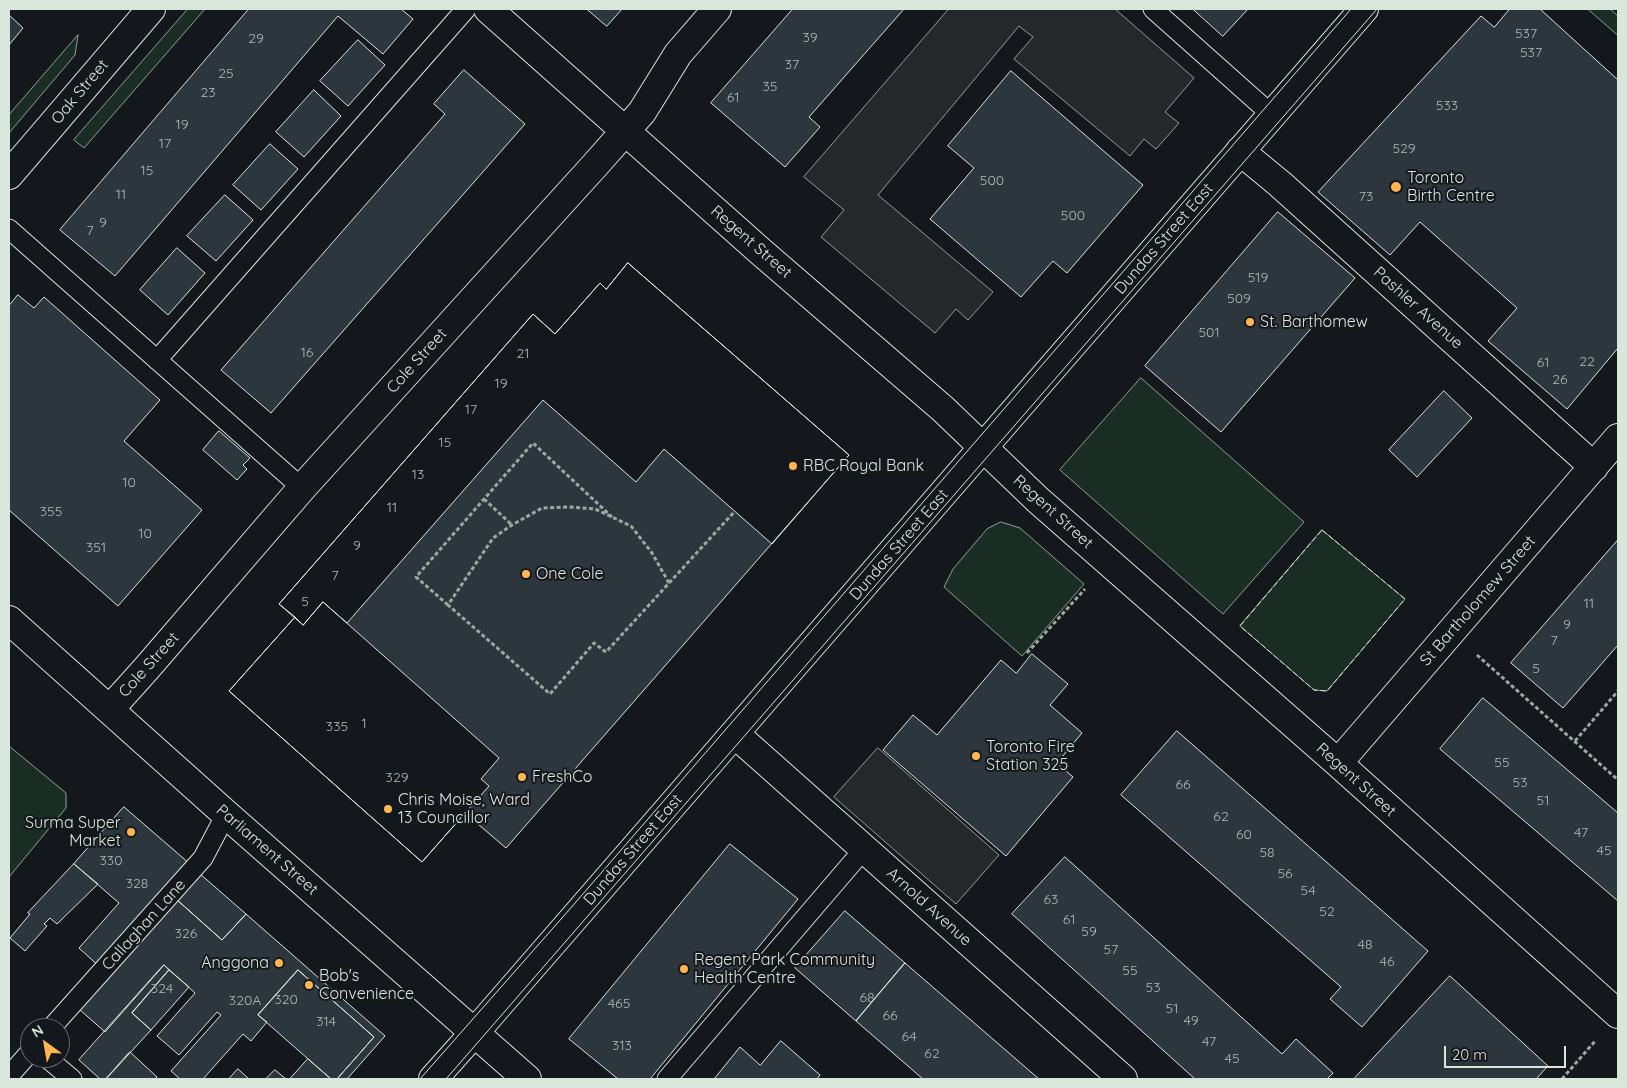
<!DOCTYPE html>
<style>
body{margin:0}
#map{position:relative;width:1627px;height:1088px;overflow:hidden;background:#14181c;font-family:Quicksand,sans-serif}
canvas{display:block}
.frame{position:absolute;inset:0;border:10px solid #d8e6dc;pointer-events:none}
.north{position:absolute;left:20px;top:1018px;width:50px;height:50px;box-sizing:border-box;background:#14181c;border:1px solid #626a69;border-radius:50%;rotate:328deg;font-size:14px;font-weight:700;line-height:20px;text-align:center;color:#d8e6dc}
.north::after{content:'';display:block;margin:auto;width:18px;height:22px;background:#ffb74d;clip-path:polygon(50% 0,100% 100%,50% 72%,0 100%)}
.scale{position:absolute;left:1444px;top:1046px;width:122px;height:22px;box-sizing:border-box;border:2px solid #d8e6dc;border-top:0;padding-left:6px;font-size:15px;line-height:18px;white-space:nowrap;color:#d8e6dc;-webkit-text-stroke:4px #14181c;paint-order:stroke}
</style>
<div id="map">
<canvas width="1627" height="1088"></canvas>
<div class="frame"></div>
<div class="north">N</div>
<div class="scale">20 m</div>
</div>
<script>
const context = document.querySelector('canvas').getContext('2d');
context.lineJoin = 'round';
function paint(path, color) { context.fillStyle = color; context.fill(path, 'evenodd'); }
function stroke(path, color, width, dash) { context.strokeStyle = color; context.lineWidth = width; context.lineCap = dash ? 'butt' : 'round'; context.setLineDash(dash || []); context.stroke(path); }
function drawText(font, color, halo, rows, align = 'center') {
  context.font = font + ' Quicksand,sans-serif'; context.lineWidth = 4; context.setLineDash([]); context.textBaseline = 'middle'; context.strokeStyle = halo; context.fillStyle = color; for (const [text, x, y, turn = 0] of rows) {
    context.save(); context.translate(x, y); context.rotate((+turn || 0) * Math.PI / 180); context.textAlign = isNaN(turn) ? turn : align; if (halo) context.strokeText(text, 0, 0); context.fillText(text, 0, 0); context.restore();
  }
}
const green = new Path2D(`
 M188 9H205L84 148 74 140Z
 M1588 9H1610L1618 16V35Z
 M78 35 75 55 9 133V115Z
 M1141 378 1304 522 1223 614 1060 470Z
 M1001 522 1020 528 1084 584 1022 656 944 587 953 569 987 529Z
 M1322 530 1405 599 1327 691 1314 690 1240 626Z
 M9 746 66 793V808L9 877Z`);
paint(green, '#1a2d24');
stroke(green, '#939e99', 1);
const parking = new Path2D(`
 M949 9H1115L1194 78 1165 112 1179 123 1156 149 1144 139 1130 156 1014 59 1033 37 1019 26 878 195 993 292 968 320 956 309 935 333 821 237 844 210 804 177Z
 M878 748 999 855 956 904 834 797Z`);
paint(parking, '#24282b');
stroke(parking, '#939e99', 1);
const building = new Path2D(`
 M249 9H401L413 19 383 54 338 16 115 276 60 230Z
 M587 9H622L607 26Z
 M793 9H904L809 117 820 127 785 167 711 103Z
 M1193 9H1248L1223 36Z
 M1510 9H1540L1618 80V348L1567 409 1488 341 1517 308 1420 222 1390 255 1318 192 1481 16 1494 27Z
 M9 15 23 28 9 45Z
 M358 40 385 65 348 106 320 81Z
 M464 70 525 124 271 413 221 370 445 114 434 104Z
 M1011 71 1143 185 1067 273 1053 261 1021 297 930 219 974 168 948 146Z
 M314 90 341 116 304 157 276 132Z
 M270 144 298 169 261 210 233 185Z
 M225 195 253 220 216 261 187 236Z
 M1278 212 1355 278 1221 432 1145 366Z
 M177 248 205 273 168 315 140 290Z
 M628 263 849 455 772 544 664 449 636 482 543 400 347 623 323 602 303 625 279 604 533 314 555 334 600 283 606 289Z
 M628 263 849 455 506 848 465 813 422 862 229 691 295 617 279 604 533 314 555 334 600 283 606 289Z
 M18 295 34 308 44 297 160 400 124 441 202 510 118 606 9 510V306Z
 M1444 391 1472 418 1417 477 1389 450Z
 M219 431 250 458 243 465 247 469 237 480 203 450Z
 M1618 540V645L1563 708 1511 663Z
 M323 602 499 758 481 779 489 786 422 862 229 691 295 617 303 625Z
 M1032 654 1068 684 1050 705 1082 733 1057 763 1073 777 1006 856 883 750 913 715 937 735 1001 660 1016 673Z
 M1483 698 1618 813V901L1440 749Z
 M1177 731 1428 951 1362 1027 1330 999 1341 987 1121 795Z
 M124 807 190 864 102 969 79 948 119 903 74 864Z
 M730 844 798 899 650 1079H618L569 1039Z
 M1065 857 1282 1054 1296 1039 1333 1073 1327 1079H1195L1012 914Z
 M74 864 98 884 57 924 50 918 44 924 47 926 25 951 10 938 30 914 28 913Z
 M199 873 246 914 222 940 176 899Z
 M176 899 222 940 246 914 385 1036 347 1079H337L374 1037 298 970 258 1015 267 1022 251 1041 243 1034 203 1079H180L171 1071 221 1015 217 1012 179 1055 157 1036 195 993 164 965 105 1032 79 1009Z
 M845 911 905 963 856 1021 795 968Z
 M905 963 1039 1079H923L856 1021Z
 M164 965 169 970 132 1013 151 1030 106 1079H100L79 1060Z
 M169 970 189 987 151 1030 132 1013Z
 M298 970 374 1037 337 1079H331L258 1015Z
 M1450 976 1548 1066 1536 1079H1354Z
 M781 1041 820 1075 817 1079H714L740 1047 760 1065Z
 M130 1052 157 1077 155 1079H106Z
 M308 1059 331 1079H290Z
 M238 1069 249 1079H229Z
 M275 1070 286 1079H266Z`);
paint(building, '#2c363c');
stroke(building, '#d8e6dc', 1);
const service = new Path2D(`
 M1153 9 1272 115
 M9 229 302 488
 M157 360 466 9
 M51 1028 203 858 222 822 227 815
 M47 1058 72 1079
 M9 1076 30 1052
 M667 1079 864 849`);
const minor = new Path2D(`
 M488 9 760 251 943 409 1038 500 1338 763 1618 1014
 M1240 151 1280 184 1594 467
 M9 175 151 9
 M110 709 146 669 302 488 596 164 642 112 678 54 717 9
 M735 734 1123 1079
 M1338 763 1618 438`);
const tertiary = new Path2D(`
 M475 1032 1364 9`);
const secondary = new Path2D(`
 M9 620 227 815 527 1079
 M433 1079 475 1032`);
stroke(service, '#d8e6dc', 21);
stroke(minor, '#d8e6dc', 30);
stroke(tertiary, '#d8e6dc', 30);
stroke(secondary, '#d8e6dc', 30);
stroke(new Path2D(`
 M484 499 512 525
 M669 583 652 553 631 526 595 509 569 507 542 508 512 525 493 538 448 605 550 694 594 643 606 652 735 511
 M448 605 416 577 533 443 612 517
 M1027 653 1085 589
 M1477 655 1618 780
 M1575 741 1618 691
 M1562 1079 1596 1040`), '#9da8a2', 3, [4, 2.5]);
stroke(service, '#14181c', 19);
stroke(minor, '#14181c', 28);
stroke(tertiary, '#14181c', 28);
stroke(secondary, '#14181c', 28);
stroke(new Path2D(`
 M420 1079 569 910 1351 9
 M446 1079 1377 9`), '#d8e6dc', 1);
stroke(new Path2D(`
 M1322 530 1405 599 1327 691 1314 690 1240 626Z`), '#d8e6dc', 1, [6, 2.5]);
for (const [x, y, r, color] of [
 [1396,187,6,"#ffb74d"],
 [1250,322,5,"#ffb74d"],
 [793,466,5,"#ffb74d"],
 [526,574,5,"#ffb74d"],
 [976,756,5,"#ffb74d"],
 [522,777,5,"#ffb74d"],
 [388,809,5,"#ffb74d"],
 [131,832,5,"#ffb74d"],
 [279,963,5,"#ffb74d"],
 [684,969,5,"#ffb74d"],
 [309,985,5,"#ffb74d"]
]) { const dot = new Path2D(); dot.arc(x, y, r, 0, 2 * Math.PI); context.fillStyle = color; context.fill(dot); stroke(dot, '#14181c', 2); }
drawText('14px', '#adbab4', null, [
 ["537",1526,34],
 ["39",810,38],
 ["29",256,39],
 ["537",1531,53],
 ["37",792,65],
 ["25",226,74],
 ["35",770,87],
 ["23",208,93],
 ["61",733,98],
 ["533",1447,106],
 ["19",182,125],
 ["17",165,144],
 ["529",1404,149],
 ["15",147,171],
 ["500",992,181],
 ["11",121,195],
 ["73",1366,197],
 ["500",1073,216],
 ["9",103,223],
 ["7",90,231],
 ["519",1258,278],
 ["509",1239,299],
 ["501",1209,333],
 ["16",307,353],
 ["21",523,354],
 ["22",1587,362],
 ["61",1543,363],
 ["26",1560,380],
 ["19",501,384],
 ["17",471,410],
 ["15",445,443],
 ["13",418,475],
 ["10",129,483],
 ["11",392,508],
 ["355",51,512],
 ["10",145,534],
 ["9",357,546],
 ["351",96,548],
 ["7",335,576],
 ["5",305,602],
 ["11",1589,604],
 ["9",1567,625],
 ["7",1554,641],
 ["5",1536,669],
 ["1",364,724],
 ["335",337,727],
 ["55",1502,763],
 ["329",397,778],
 ["53",1520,783],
 ["66",1183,785],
 ["51",1543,801],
 ["62",1221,817],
 ["47",1581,833],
 ["60",1244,835],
 ["45",1604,851],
 ["58",1267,853],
 ["330",111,861],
 ["56",1285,874],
 ["328",137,884],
 ["54",1308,891],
 ["63",1051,900],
 ["52",1327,912],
 ["61",1069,920],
 ["59",1089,932],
 ["326",186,934],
 ["48",1365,945],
 ["57",1111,950],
 ["46",1387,962],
 ["55",1130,971],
 ["53",1153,988],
 ["324",162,989],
 ["68",867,998],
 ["320",286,1000],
 ["320A",245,1001],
 ["465",619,1004],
 ["51",1172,1009],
 ["66",890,1016],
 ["49",1191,1021],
 ["314",326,1022],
 ["64",909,1037],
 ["47",1209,1042],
 ["313",622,1046],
 ["62",932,1054],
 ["45",1232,1059]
]);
drawText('16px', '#d8e6dc', '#14181c', [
 ["Oak Street",80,92,-50],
 ["Dundas Street East",1164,239,-49],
 ["Regent Street",751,242,41],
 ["Pashler Avenue",1418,308,42],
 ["Cole Street",417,361,-48],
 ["Regent Street",1053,512,42],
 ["Dundas Street East",899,545,-49],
 ["St Bartholomew Street",1478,601,-49],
 ["Cole Street",149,665,-48],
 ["Regent Street",1356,780,42],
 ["Parliament Street",267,850,41],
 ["Dundas Street East",633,850,-49],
 ["Arnold Avenue",929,907,42],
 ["Callaghan Lane",144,925,-48]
]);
drawText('16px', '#d8e6dc', '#14181c', [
 ["Toronto",1407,178],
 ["Birth Centre",1407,196],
 ["St. Barthomew",1260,322],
 ["RBC Royal Bank",803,466],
 ["One Cole",536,574],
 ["Toronto Fire",986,747],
 ["Station 325",986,765],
 ["FreshCo",532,777],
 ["Chris Moise, Ward",398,800],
 ["13 Councillor",398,818],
 ["Surma Super",121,823,"right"],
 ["Market",121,841,"right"],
 ["Regent Park Community",694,960],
 ["Health Centre",694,978],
 ["Anggona",269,963,"right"],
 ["Bob's",319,976],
 ["Convenience",319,994]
], 'left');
</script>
